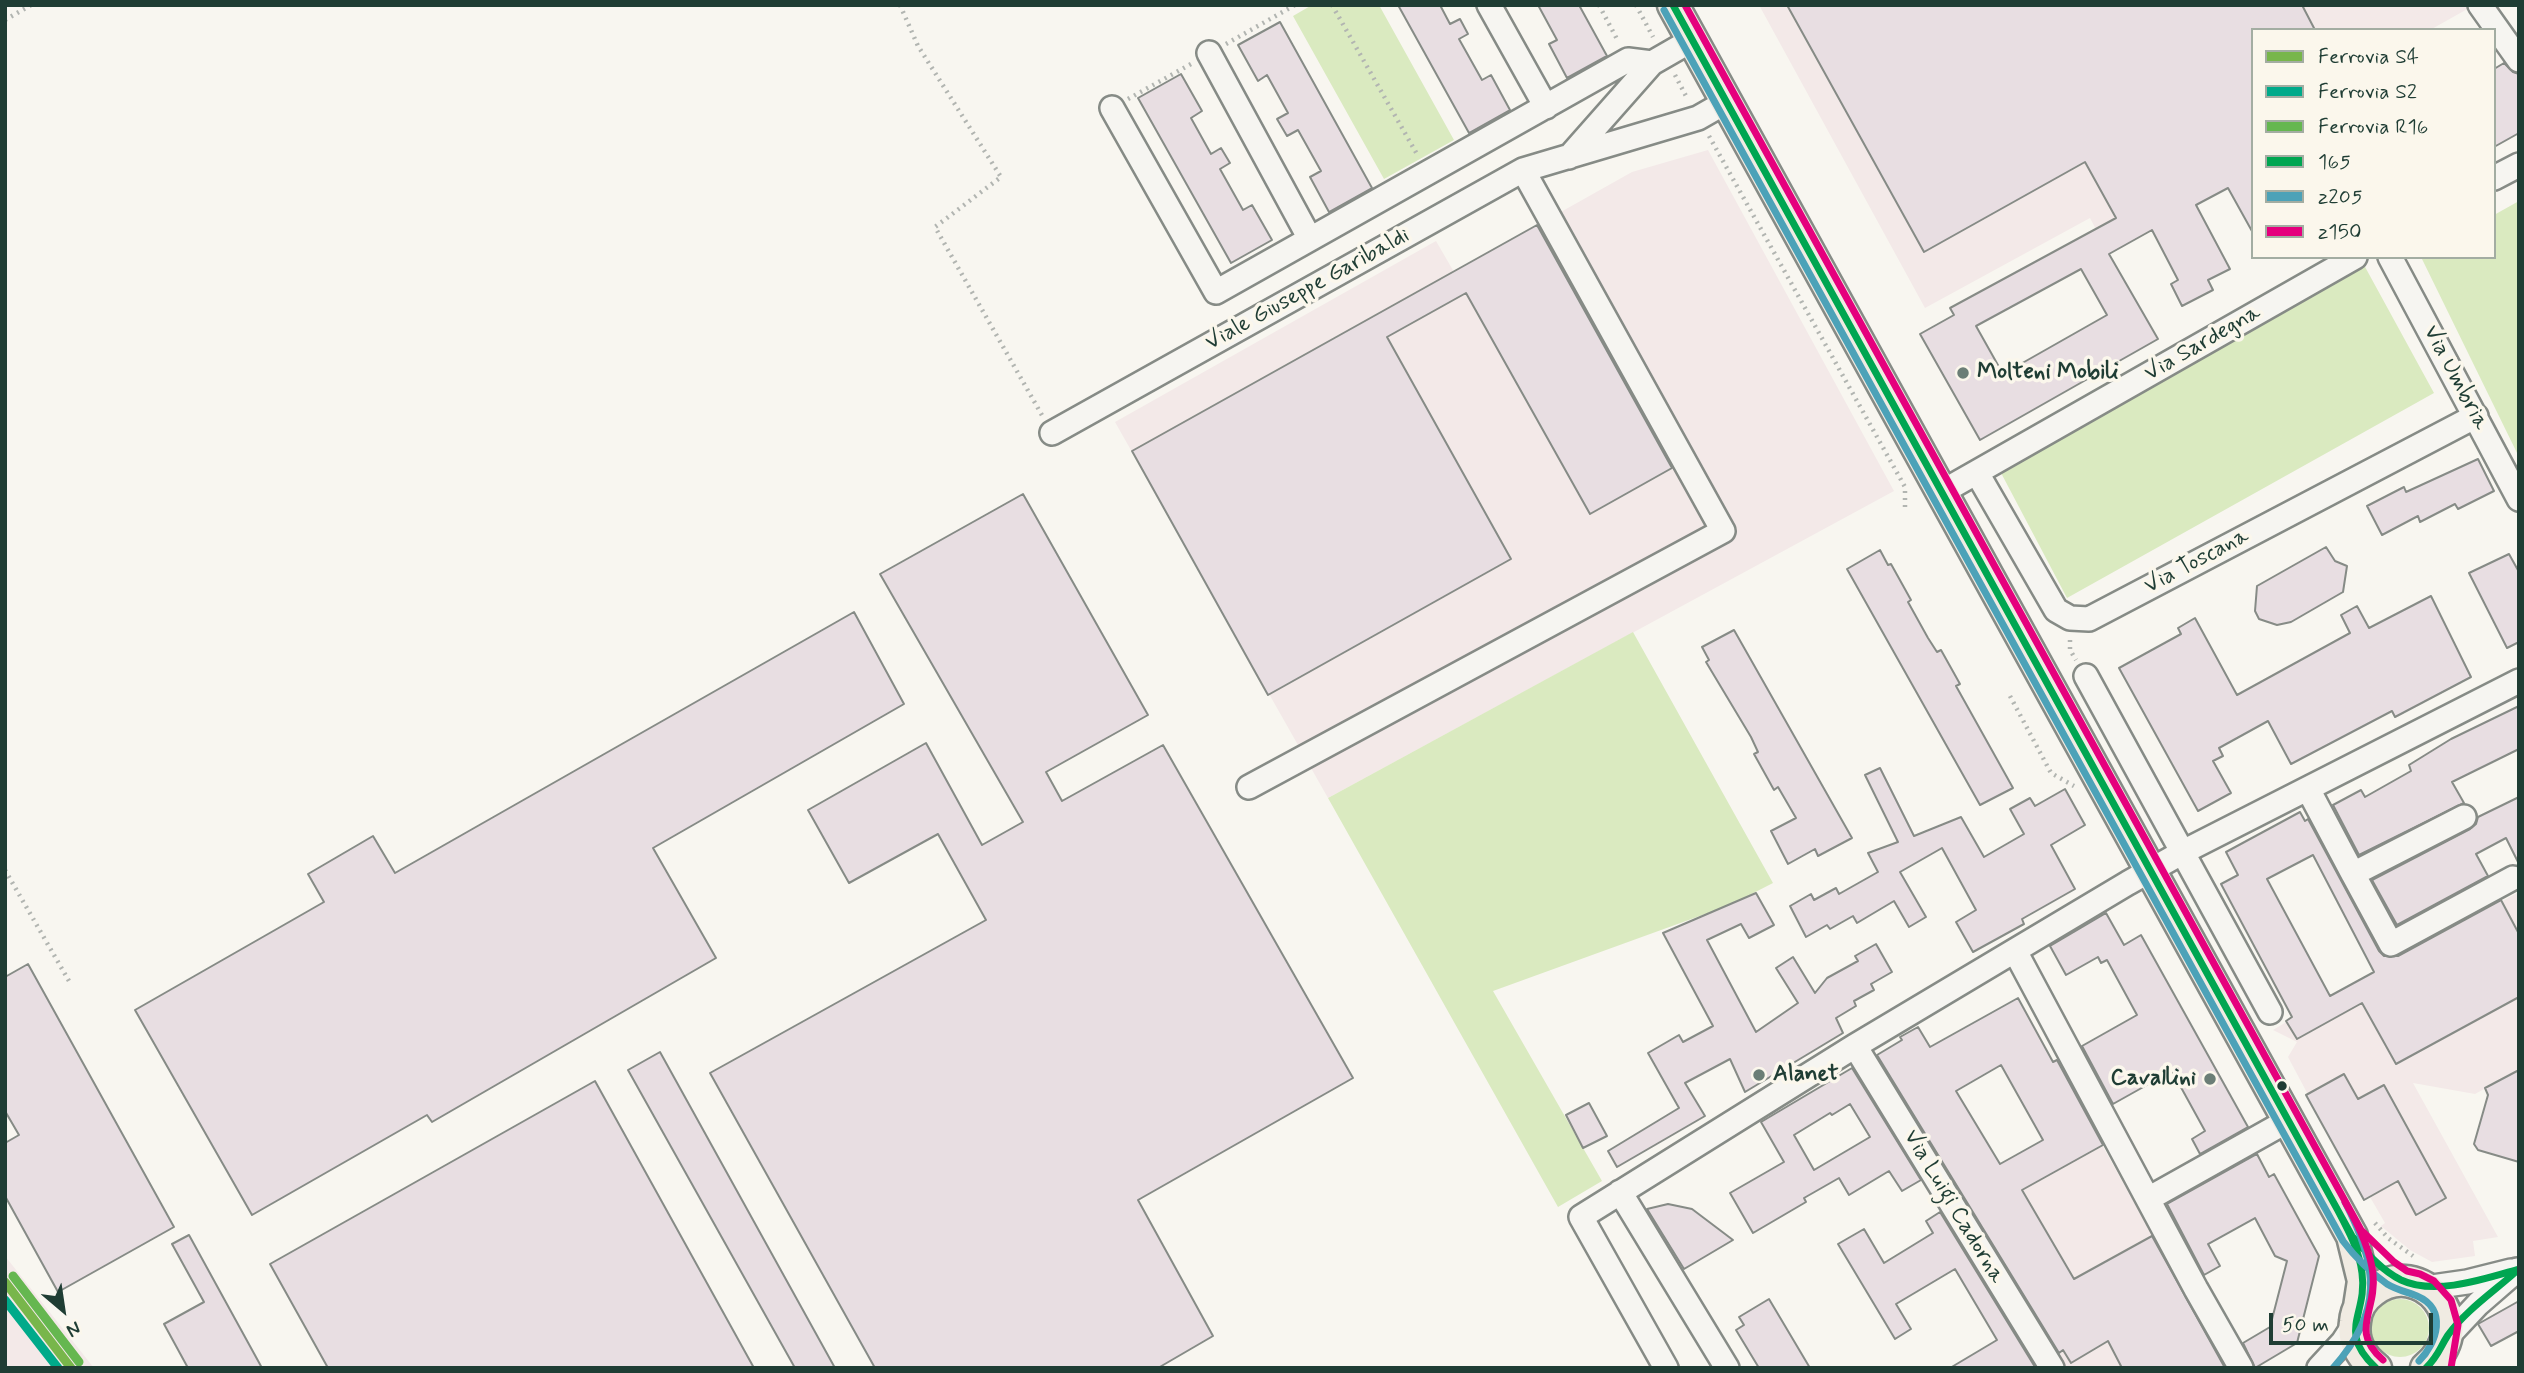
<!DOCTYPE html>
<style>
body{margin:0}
#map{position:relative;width:2524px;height:1373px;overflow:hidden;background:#f8f6f0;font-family:Mynerve,sans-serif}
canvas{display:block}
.frame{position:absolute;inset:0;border:7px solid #1f3d34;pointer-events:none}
.legend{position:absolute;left:2251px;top:28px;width:245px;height:231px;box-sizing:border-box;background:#fbf7ec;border:2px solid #a3ada2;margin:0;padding:9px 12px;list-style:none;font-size:21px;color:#1f3d34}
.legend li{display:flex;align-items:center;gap:14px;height:35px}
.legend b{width:35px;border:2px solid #a3ada2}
.north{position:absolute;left:28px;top:1275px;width:70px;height:70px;-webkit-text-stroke:5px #fbf7ec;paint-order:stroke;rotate:151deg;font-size:19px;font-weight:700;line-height:28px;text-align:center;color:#1f3d34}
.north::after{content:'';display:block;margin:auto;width:24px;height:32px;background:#1f3d34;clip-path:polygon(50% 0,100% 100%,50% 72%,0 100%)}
.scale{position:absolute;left:2269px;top:1313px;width:164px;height:32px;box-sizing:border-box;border:4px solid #1f3d34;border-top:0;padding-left:9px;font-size:21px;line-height:24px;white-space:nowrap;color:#1f3d34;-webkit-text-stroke:5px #fbf7ec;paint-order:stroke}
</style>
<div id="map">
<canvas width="2524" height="1373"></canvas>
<div class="frame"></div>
<ul class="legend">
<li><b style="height:9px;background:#78b64b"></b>Ferrovia S4</li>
<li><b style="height:9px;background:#00aa8a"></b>Ferrovia S2</li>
<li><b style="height:9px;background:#65b750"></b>Ferrovia R16</li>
<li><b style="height:9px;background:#00a651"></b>165</li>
<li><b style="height:9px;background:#4ca2b8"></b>z205</li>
<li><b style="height:9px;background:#e5007d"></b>z150</li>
</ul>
<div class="north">N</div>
<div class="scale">50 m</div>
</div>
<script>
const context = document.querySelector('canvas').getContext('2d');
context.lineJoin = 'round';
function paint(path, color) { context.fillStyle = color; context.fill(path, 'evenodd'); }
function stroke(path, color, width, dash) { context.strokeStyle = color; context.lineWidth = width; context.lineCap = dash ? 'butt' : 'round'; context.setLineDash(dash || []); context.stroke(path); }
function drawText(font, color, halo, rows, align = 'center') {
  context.font = font + ' Mynerve,sans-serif'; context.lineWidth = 7; context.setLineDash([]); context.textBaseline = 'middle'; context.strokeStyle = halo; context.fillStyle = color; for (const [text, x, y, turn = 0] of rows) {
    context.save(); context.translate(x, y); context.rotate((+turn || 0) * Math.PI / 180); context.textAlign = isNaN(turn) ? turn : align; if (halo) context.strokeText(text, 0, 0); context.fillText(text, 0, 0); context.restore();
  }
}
paint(new Path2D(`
 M1759 5H2469L2471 7 2430 30H2253V174L2109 254 2090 218 1925 308Z
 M1708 150 1894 491 1328 798 1115 422 1436 241 1454 272 1632 172Z
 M2519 892V1070L2475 1094 2413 1083 2498 1237 2473 1241 2475 1256 2432 1262 2410 1250 2381 1226 2385 1223 2370 1197 2364 1200 2288 1057 2297 1042 2273 1030 2323 1000Z
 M2086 1116 2202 1325 2124 1368H2065L1961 1205 2007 1178 2000 1164Z
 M5 1256 94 1368H5Z`), '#f3e9e8');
paint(new Path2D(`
 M1312 5H1379L1454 140 1384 179 1293 16Z
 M2519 201V457L2421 257H2494V215Z
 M2364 265 2434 393 2067 598 2000 471Z
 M1633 632 1773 883 1730 905 1493 991 1602 1181 1558 1207 1328 798Z
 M2371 1328a29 29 0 1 1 58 0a29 29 0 1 1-58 0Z`), '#daeac0');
const building = new Path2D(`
 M1398 5H1440L1450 24 1460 19 1468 34 1459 39 1482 80 1491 75 1510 110 1469 133Z
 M1538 5H1579L1607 56 1567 78 1549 44 1557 40Z
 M1787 5H2302L2315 30H2253V233L2228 188 2196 205 2230 269 2208 280 2213 290 2182 306 2171 284 2178 280 2152 230 2109 254 2158 339 1980 440 1920 334 1954 315 1950 308 2116 218 2085 162 1924 252ZM2081 269 2107 315 2003 374 1976 326Z
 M1280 22 1372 188 1329 212 1310 177 1321 171 1298 130 1287 136 1277 119 1288 113 1267 75 1258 81 1238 45Z
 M2504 63 2513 72 2519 74V133L2494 147V69Z
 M1181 74 1202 111 1191 118 1211 154 1221 148 1230 163 1220 169 1243 210 1252 205 1272 240 1231 263 1138 98Z
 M1537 225 1672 468 1590 514 1466 293 1387 337 1511 559 1268 695 1132 451Z
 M2478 459 2494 491 2458 509 2455 504 2420 522 2418 516 2382 535 2367 506 2404 487 2406 492Z
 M1023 494 1148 715 1046 772 1062 801 1163 745 1353 1078 1138 1200 1213 1336 1158 1368H875L710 1073 986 920 938 834 849 883 808 810 926 743 982 845 1023 822 880 574Z
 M2326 547 2335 561 2347 566 2343 592 2291 622 2277 625 2259 619 2255 611 2257 586Z
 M1880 550 1888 565 1891 564 1911 600 1908 602 1928 638 1937 652 1941 650 1960 684 1956 686 2013 788 1980 805 1847 569Z
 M2509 554 2519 572V642L2507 648 2469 573Z
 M2431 596 2471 677 2395 717 2392 711 2291 764 2268 721 2219 748 2223 756 2213 761 2231 793 2198 811 2119 668 2181 634 2178 628 2195 618 2237 695 2350 633 2341 615 2357 606 2369 628Z
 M854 612 904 704 653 848 716 958 432 1122 427 1115 252 1215 135 1010 324 902 308 874 373 836 395 873Z
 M1734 630 1852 838 1818 856 1815 849 1788 864 1771 831 1796 818 1778 787 1774 790 1754 754 1758 752 1751 737 1706 662 1709 660 1702 647Z
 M2519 706V749L2452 782 2464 803 2359 855 2333 805 2361 790 2365 797 2411 771 2409 765 2451 739Z
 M1880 768 1914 836 1961 817 1984 857 2024 834 2010 809 2030 798 2035 806 2065 789 2085 825 2051 845 2075 889 2022 919 2024 924 1973 952 1956 922 1976 910 1942 848 1900 872 1926 917 1909 927 1894 901 1857 923 1853 916 1830 929 1827 925 1806 937 1790 906 1811 894 1814 900 1836 888 1839 894 1878 872 1868 853 1898 842 1865 775Z
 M2519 797V864L2506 838 2476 854 2488 876 2397 925 2372 880 2470 829 2476 824 2478 817Z
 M2300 812 2305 821 2308 819 2379 951 2384 956H2398L2501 900 2519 934V997L2396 1064 2362 1003 2297 1039 2286 1021 2292 1017 2221 884 2238 875 2226 852ZM2313 855 2374 972 2330 996 2267 879Z
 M1756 893 1774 925 1749 938 1741 924 1707 940 1756 1032 1798 1003 1776 968 1793 957 1815 993 1827 978 1858 961 1855 956 1876 944 1892 972 1871 984 1874 990 1854 1001 1856 1006 1836 1018 1843 1033 1745 1092 1730 1059 1685 1083 1705 1116 1617 1167 1608 1151 1679 1108 1648 1053 1679 1035 1683 1042 1713 1026 1663 933Z
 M2106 913 2124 945 2141 935 2248 1127 2200 1154 2192 1139 2205 1131 2172 1071 2113 1104 2082 1046 2137 1015 2107 960 2101 963 2098 957 2066 975 2050 946Z
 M28 964 174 1227 58 1292 5 1196V1143L19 1135 5 1111V977Z
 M2018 998 2053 1062 2057 1060 2103 1145 2022 1190 2074 1279 2152 1236 2225 1368H2122L2108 1341 2071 1363 2063 1350 2059 1353 1877 1055 1902 1040 1900 1037 1918 1027 1930 1047ZM2001 1065 2043 1140 2000 1164 1956 1091Z
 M660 1052 835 1368H795L628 1070Z
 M1852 1068 1921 1180 1902 1191 1889 1171 1849 1195 1839 1178 1804 1198 1806 1202 1753 1233 1730 1193 1784 1162 1761 1122ZM1850 1104 1870 1137 1814 1170 1794 1135 1830 1113 1832 1115Z
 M2519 1070V1162L2478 1150 2474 1144 2488 1095 2485 1088Z
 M2344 1074 2358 1099 2384 1085 2446 1198 2416 1215 2398 1181 2364 1200 2306 1095Z
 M595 1081 754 1368H328L270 1264Z
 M1589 1103 1607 1136 1583 1148 1566 1115Z
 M2257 1154 2269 1177 2274 1174 2319 1256 2297 1343 2255 1368 2243 1343 2270 1327 2287 1261 2275 1256 2255 1218 2208 1244 2220 1266 2204 1275 2167 1204Z
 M1668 1204 1692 1209 1733 1240 1684 1269 1647 1209Z
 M1940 1212 2035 1367 1950 1368 1997 1340 1955 1269 1896 1304 1911 1329 1895 1339 1838 1244 1864 1229 1884 1263 1933 1233 1926 1221Z
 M189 1235 262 1368H188L164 1324 204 1302 172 1244Z
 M1769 1299 1810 1368H1759L1736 1330 1744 1325 1739 1317Z
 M2519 1301V1331L2491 1346 2478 1324Z`);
paint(building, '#e8dee2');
stroke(building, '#868b86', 2);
const minor = new Path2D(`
 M1489 5 1546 107
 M2480 5 2519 60
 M1209 53 1310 239
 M1112 108 1216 292 1628 60 1652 63
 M1569 157 1652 63 1692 40
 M2494 178 2519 165
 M2390 257 2519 499
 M1052 433 1523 170 1698 118 1726 102
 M1977 473 2056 610 2070 618 2089 619 2476 416
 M1942 492 2355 257
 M2086 676 2270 1012
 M1249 787 1723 531 1523 170
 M2308 789 2353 874 2464 817
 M2353 874 2391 944 2513 878
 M2015 951 2196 1289 2241 1368
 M1855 1046 2052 1368
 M1620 1192 1727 1368
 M2148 1199 2289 1120
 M2425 1288 2467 1282 2511 1271
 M2448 1336 2478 1304 2517 1270
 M1666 1368 1581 1217 1855 1046 2128 883 2183 852 2519 681
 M2319 1368 2343 1342 2354 1325`);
const major = new Path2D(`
 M1673 5 2352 1236 2363 1281 2359 1307
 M2376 1368C2361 1357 2352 1341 2355 1322 2356 1309 2363 1298 2373 1291 2419 1255 2481 1322 2426 1368`);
stroke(minor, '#868b86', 28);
stroke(major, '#868b86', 35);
stroke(new Path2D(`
 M900 5 918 46 1001 177 935 227 1043 417
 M1332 5 1418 156
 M1599 5 1618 41
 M1636 5 1653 37
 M5 20 31 5
 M1226 44 1295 5
 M1675 75 1687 98
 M1128 99 1191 64
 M1709 136 1905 487V508
 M2070 640V650L2076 660
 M2010 696 2051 773 2074 786
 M5 870 69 981
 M2375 1223 2388 1238 2413 1256`), '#b2b5b1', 4.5, [2, 5]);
stroke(minor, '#f6f5f1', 23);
stroke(major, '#f0ebe2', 30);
stroke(new Path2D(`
 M1673 5 2352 1236C2366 1252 2381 1270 2401 1280 2435 1296 2484 1279 2519 1269
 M2336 1207C2347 1228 2359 1249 2362 1273 2368 1315 2336 1331 2376 1368
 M2426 1368C2439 1355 2439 1349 2448 1335 2466 1310 2496 1290 2519 1269`), '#00a651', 7);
stroke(new Path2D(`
 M1664 10 2343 1241C2355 1257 2370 1272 2387 1284 2397 1290 2407 1292 2417 1296 2448 1309 2437 1343 2419 1361
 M2333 1368C2384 1311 2378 1267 2345 1202`), '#4ca2b8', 7);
stroke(new Path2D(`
 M1685 5 2361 1230 2394 1262 2407 1271 2420 1274 2434 1281 2451 1300 2458 1325 2451 1368
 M2345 1202C2358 1224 2370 1248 2373 1274 2377 1312 2349 1330 2383 1360`), '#e5007d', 7);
stroke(new Path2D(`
 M5 1282 71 1368`), '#78b64b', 9);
stroke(new Path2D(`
 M5 1300 58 1368`), '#00aa8a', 9);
stroke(new Path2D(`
 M13 1276 79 1362`), '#65b750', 9);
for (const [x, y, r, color] of [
 [1963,373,7,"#6b7e76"],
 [1759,1075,7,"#6b7e76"],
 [2210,1079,7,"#6b7e76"],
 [2282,1086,6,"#1f3d34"]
]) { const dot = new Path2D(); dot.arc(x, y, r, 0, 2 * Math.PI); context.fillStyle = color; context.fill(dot); stroke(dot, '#fbf7ec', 2.5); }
drawText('23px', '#1f3d34', '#fbf7ec', [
 ["Viale Giuseppe Garibaldi",1308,290,-29],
 ["Via Sardegna",2203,344,-30],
 ["Via Umbria",2455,378,62],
 ["Via Toscana",2197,562,-28],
 ["Via Luigi Cadorna",1953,1207,59]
]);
drawText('bold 23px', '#1f3d34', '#fbf7ec', [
 ["Molteni Mobili",1977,373],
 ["Alanet",1773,1075],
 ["Cavallini",2196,1079,"right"]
], 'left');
</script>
